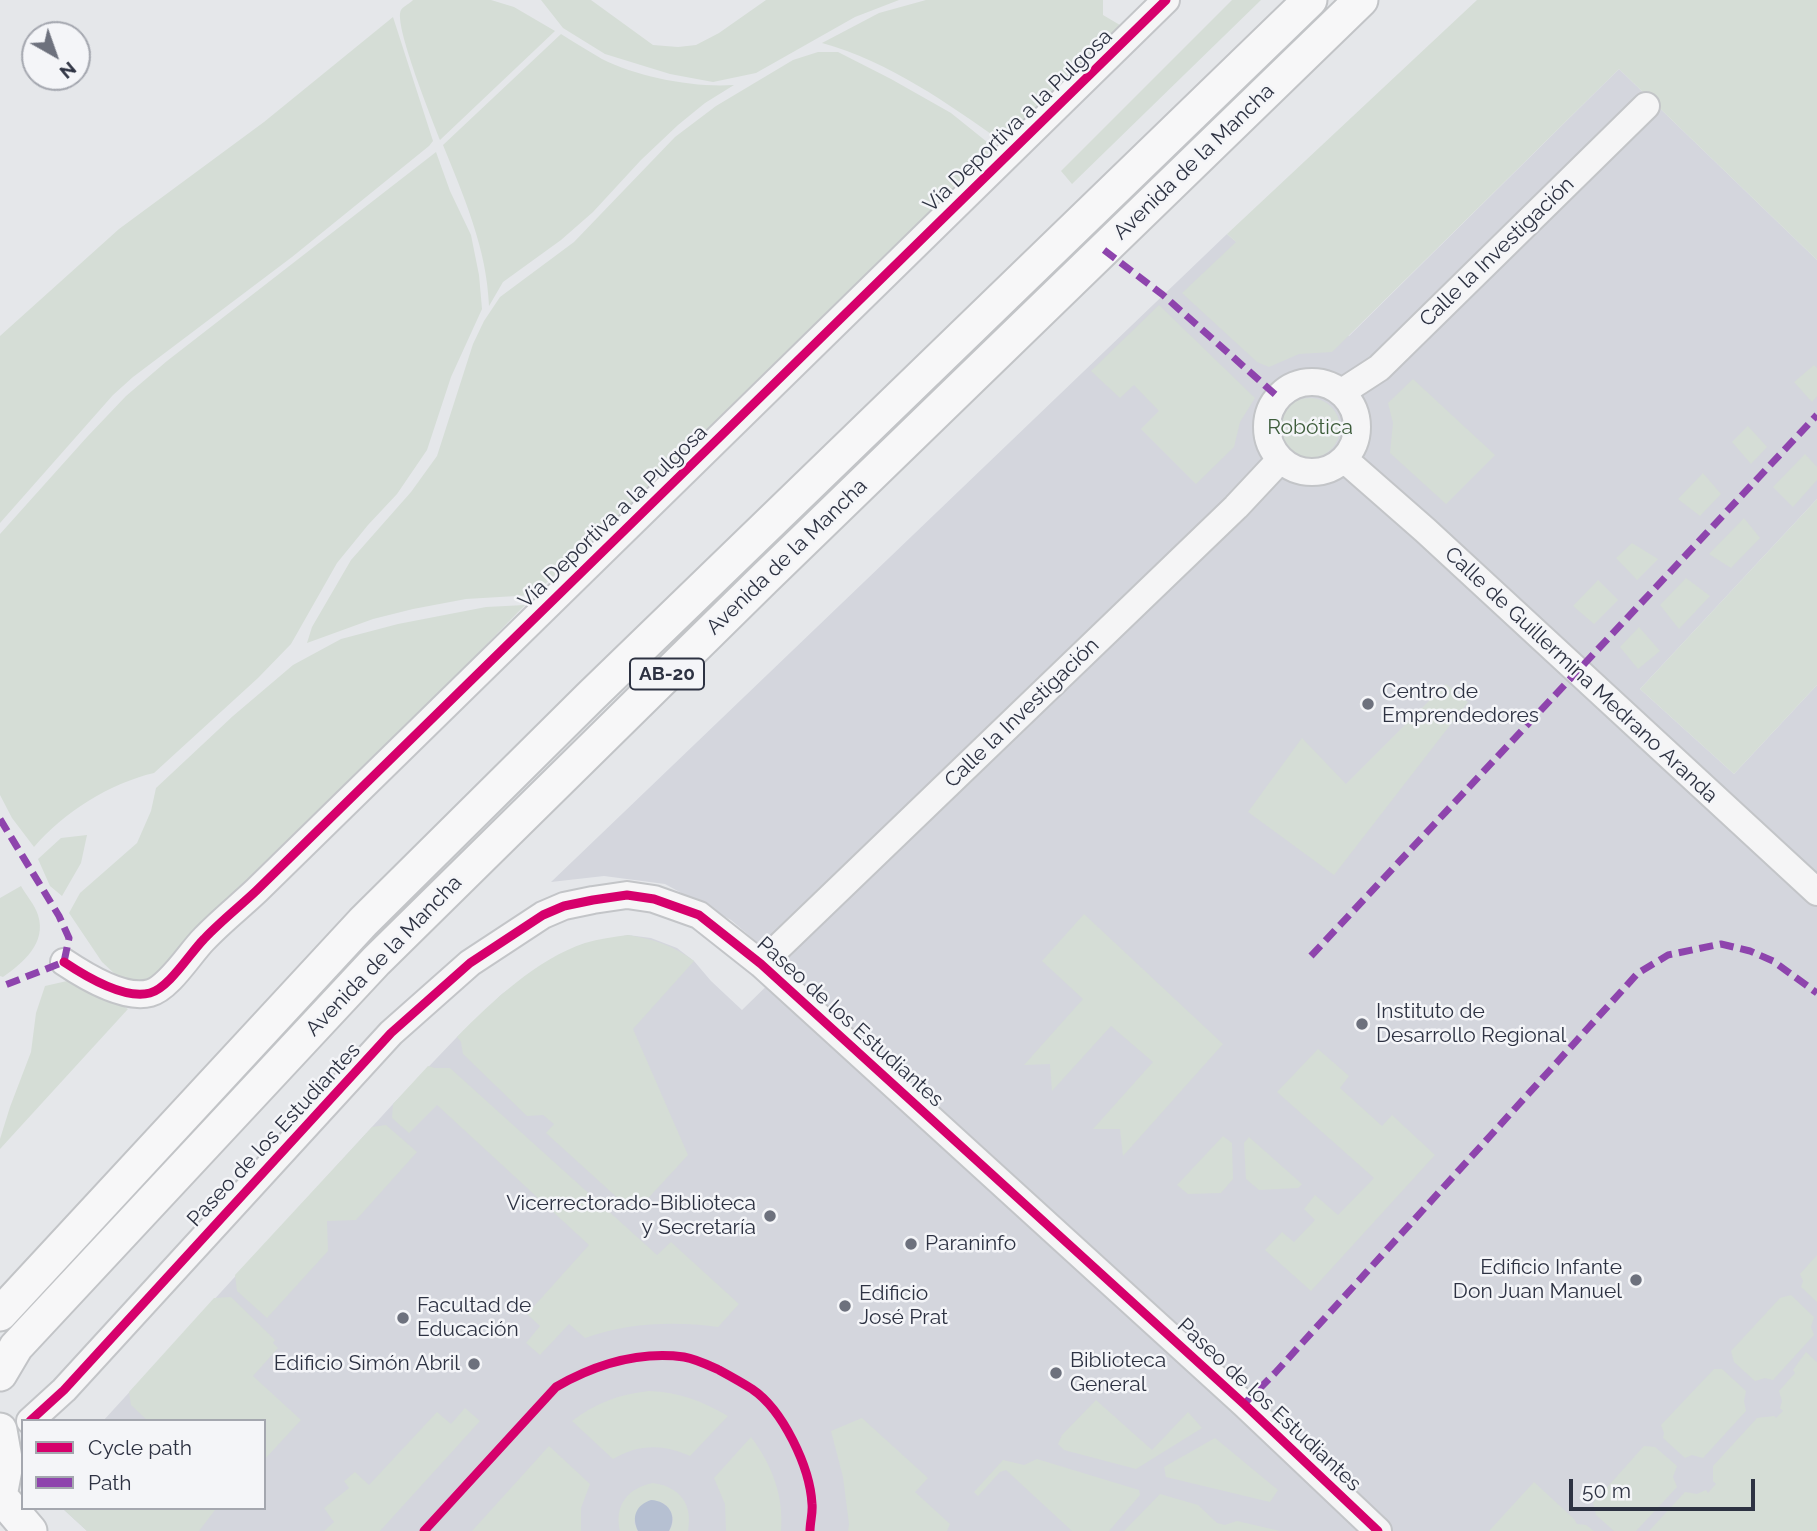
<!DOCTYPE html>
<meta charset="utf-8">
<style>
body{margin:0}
#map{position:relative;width:1817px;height:1531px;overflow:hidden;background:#e5e7ea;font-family:Raleway,sans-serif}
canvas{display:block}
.legend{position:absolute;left:21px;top:1419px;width:245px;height:91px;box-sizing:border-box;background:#f4f5f8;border:2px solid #a4a7af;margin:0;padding:9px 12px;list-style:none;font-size:21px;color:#2d3242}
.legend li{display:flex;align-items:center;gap:14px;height:35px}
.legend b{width:35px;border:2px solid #a4a7af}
.north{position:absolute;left:21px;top:21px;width:70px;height:70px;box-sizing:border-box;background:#f4f5f8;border:2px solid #a4a7af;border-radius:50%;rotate:140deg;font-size:19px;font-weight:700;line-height:28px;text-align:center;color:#2d3242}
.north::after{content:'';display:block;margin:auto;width:24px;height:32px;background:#6d717d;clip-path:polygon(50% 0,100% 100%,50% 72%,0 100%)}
.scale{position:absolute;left:1569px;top:1479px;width:186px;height:32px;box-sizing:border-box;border:4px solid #2d3242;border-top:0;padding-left:9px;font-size:21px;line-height:24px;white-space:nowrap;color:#2d3242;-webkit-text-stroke:5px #f4f5f8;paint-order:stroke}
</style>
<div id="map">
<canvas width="1817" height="1531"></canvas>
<ul class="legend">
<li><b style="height:9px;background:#d6006c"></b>Cycle path</li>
<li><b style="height:9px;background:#8e44ad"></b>Path</li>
</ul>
<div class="north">N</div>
<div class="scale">50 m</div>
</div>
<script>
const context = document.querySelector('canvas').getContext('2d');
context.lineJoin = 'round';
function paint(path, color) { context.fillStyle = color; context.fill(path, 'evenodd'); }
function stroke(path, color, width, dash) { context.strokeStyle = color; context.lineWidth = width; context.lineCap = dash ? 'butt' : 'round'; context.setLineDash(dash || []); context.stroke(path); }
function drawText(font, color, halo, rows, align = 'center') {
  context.font = font + ' Raleway,sans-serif'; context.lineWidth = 5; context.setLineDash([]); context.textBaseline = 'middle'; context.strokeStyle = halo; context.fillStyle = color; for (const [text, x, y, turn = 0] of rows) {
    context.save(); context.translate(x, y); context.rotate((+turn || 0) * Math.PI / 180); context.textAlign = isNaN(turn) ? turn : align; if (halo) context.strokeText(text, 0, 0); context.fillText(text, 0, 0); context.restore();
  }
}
paint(new Path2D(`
 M1619 69 1817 260V499L1640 689 1734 774 1817 685V1531H87L62 1508H264V1421H103L393 1104 457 1037 502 994 548 961 583 944 628 935 651 938 677 948 694 961 711 981 742 1010 786 967 731 920 665 884 604 876 551 882 1227 234 1349 336Z`), '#d4d6dd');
paint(new Path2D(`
 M413 0H491L514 7 555 31 440 140C433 121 393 24 401 10 403 7 410 3 413 0Z
 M541 0H591L653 45 678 47 696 45 719 33 766 0H899L855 17 756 73 713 82 670 74 605 54 563 28Z
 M926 0H1103V15L1125 28 1004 143C947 103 890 62 822 43L879 13Z
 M1232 0H1261L1072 184 1061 171Z
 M1477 0H1817V260L1619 69 1332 352 1299 354 1269 367 1257 362 1182 293 1236 242 1227 234Z
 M393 17 433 141 429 146 292 257 133 377 113 395 0 523V336L119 229 264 122Z
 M561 34C574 42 588 51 602 59 638 77 694 88 734 85L705 103 678 125 641 160 593 212 561 240 503 282 489 306C487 249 464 197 443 145Z
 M818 52H838L891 79 951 113 997 150 665 474 533 595 466 599 413 609 373 619 307 643 312 627 351 560 411 492 437 456 473 344 484 321 500 297 574 242 675 137 716 106 793 60Z
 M436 152 450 191 471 235 479 275 482 309 451 377 427 450 397 494 368 525 337 563 291 644 258 678 154 773C110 783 63 813 34 847L12 818 0 795V534L87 437 126 396 167 361Z
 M1159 305 1255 398 1240 422 1234 447 1196 484 1141 429 1159 411 1134 385 1120 398 1091 371Z
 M1814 365 1817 368V396L1812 402 1794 382Z
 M1413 379 1495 455 1446 504 1390 453 1393 423 1388 403Z
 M1280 428a30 30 0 1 1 60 0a30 30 0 1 1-60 0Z
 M1748 426 1767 447 1751 464 1732 442Z
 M1805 454 1817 467V480L1793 507 1773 487Z
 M1703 473 1721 494 1700 516 1678 499Z
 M1817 499V685L1734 774 1640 689Z
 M1744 518 1760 538 1731 568 1709 554Z
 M1632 543 1658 559 1637 580 1616 558Z
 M1686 578 1710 596 1679 629 1660 605Z
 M1598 580 1618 600 1594 624 1573 606Z
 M525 605 214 923 164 978 136 984 117 976 102 962 69 913 80 893 137 843 151 811 156 788 233 716 293 665 341 639 398 624 486 607Z
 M1639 627 1660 651 1638 669 1620 647Z
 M1446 684 1468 702 1334 875 1248 812 1302 738 1346 784Z
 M87 835 81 863 62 896 50 886 38 859 61 838Z
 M21 886C26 895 35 905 38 915 47 943 23 963 3 977L0 976V898Z
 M1084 914 1223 1044 1123 1156 1120 1129H1093L1153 1062 1111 1026 1052 1091 1050 1064 1024 1065 1083 999 1042 961Z
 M628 935C654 939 674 946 694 961L633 1029 688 1155 641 1206 635 1202H622L546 1133 554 1124 543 1115 527 1116 463 1054 461 1042 457 1037C491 1002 537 959 585 943 599 939 613 937 628 935Z
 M67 981 85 982 128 1009 0 1149V1139L10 1107 31 1052 36 1013 45 986Z
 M1318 1049 1349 1076 1340 1088 1382 1126 1392 1115 1435 1155 1311 1291 1265 1250 1282 1232 1294 1242 1315 1220 1304 1209 1315 1195 1338 1215 1374 1178 1277 1092Z
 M428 1066 435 1068H450L657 1255 671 1242 739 1304 718 1327C673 1321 628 1323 585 1338L569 1324 540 1355 526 1343 540 1326 527 1314 589 1245 437 1105 409 1133 392 1118 393 1104Z
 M386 1125 417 1152 356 1220 327 1221 328 1251 267 1318 237 1291 235 1275 372 1127Z
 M1223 1136 1232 1143 1233 1179 1221 1193 1188 1194 1177 1185Z
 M1249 1137 1302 1184 1298 1188 1259 1190 1246 1179 1244 1143Z
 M1817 1255V1302L1801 1287 1803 1281 1800 1274Z
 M1791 1295 1814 1317 1811 1327 1814 1335 1773 1380 1765 1378 1755 1381 1734 1362 1731 1351 1780 1298Z
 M231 1297 275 1340 273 1343 278 1348 253 1376 301 1420 264 1460V1421H148L131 1405 129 1392 214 1298Z
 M1806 1352 1817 1362V1531H1649L1685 1492 1697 1494 1706 1490 1708 1493 1716 1484 1713 1481V1466L1757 1418 1774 1416 1776 1418 1783 1411 1780 1408 1782 1401 1779 1391 1795 1373 1793 1370Z
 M1714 1369H1722L1746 1391 1744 1401 1746 1411 1703 1458 1692 1455 1685 1458 1663 1438 1664 1433 1661 1425Z
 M649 1391C679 1392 702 1401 728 1416L690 1456C663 1444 639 1444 613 1459L572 1421C595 1403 620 1394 649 1391Z
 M1096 1400 1152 1450 1188 1412 1202 1428 1136 1469 1064 1450 1058 1444 1062 1435Z
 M465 1408 480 1421 380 1531H324L334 1522 324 1508 349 1488 344 1481 355 1472 369 1485 437 1412 451 1424Z
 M862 1418 928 1478 915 1492 950 1524 947 1531H848L849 1524 843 1477 831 1431Z
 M751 1437C772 1465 784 1496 781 1531H726L725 1504 714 1478Z
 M1215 1438 1278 1490 1270 1502 1166 1477 1164 1467Z
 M549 1446 590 1484 581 1508V1531H472Z
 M1644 1446 1655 1447 1677 1466 1673 1477 1677 1487 1636 1531H1614L1596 1515 1593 1503Z
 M1037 1459 1139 1490 1140 1495 1109 1531H1072L1006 1470 1000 1472 978 1496 974 1492 1003 1460 1024 1465Z
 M1534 1482 1574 1519 1577 1524 1586 1525 1594 1531H1489Z
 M653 1483C680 1487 693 1504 688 1531H669C676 1521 673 1510 663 1503L634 1522 638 1531H620C614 1505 628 1488 653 1483Z
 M1160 1494 1198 1505 1217 1523 1225 1525 1237 1521 1280 1531H1124Z
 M62 1508H215V1510L199 1531H87Z`), '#d5ddd6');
paint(new Path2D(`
 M651 1500C668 1501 678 1515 669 1531H638C631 1517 636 1505 651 1500Z`), '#b6c0d2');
const minor = new Path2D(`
 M1267 427a45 45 0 1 1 90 0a45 45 0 1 1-90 0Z
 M1342 392 1379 368 1646 106
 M1344 459 1425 530 1817 892
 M64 962C85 976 124 1000 150 993 169 988 190 953 204 939 220 922 239 907 256 891L1166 0
 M761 964 1236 507 1280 460
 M30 1421 64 1390 391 1033 470 963 543 915 564 906 593 900 627 895 654 899 699 915 761 964 1244 1404 1378 1531`);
const major = new Path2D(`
 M0 1314 363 922 591 696 1310 0
 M0 1374 16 1347 376 961 764 579 1361 0
 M0 1430 6 1464 0 1496
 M0 1496 30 1531`);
stroke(minor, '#c3c5c8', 30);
stroke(major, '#c2c4c7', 37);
stroke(minor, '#f5f5f6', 26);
stroke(major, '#f7f7f8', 33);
stroke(new Path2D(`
 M1104 250 1163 295 1278 397
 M0 819 59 916 69 938 64 962 0 987
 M1311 956 1817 415
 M1244 1404 1275 1373 1638 973 1668 955 1721 944 1750 951 1773 961 1817 993`), '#8e44ad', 7, [14, 7]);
stroke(new Path2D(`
 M64 962C85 976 124 1000 150 993 169 988 190 953 204 939 220 922 239 907 256 891L1166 0
 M30 1421 64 1390 391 1033 470 963 543 915 564 906 593 900 627 895 654 899 699 915 761 964 1244 1404 1378 1531
 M424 1531 556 1387C596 1364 638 1351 684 1357 696 1359 708 1365 719 1370 730 1376 741 1382 752 1389 783 1410 810 1467 812 1504 813 1513 810 1522 810 1531`), '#d6006c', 9);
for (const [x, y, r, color] of [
 [1368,704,7,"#6d717d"],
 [1362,1024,7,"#6d717d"],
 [770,1216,7,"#6d717d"],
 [911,1244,7,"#6d717d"],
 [1636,1280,7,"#6d717d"],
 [845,1306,7,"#6d717d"],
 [403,1318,7,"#6d717d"],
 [474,1364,7,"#6d717d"],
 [1056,1373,7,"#6d717d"]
]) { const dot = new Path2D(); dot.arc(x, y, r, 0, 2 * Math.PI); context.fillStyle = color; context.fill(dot); stroke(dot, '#f4f5f8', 2.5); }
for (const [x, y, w] of [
 [667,674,74]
]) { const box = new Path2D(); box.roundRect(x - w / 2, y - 15.5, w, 31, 5); context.fillStyle = '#f4f5f8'; context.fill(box); stroke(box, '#2d3242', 2); }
drawText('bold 19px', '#2d3242', null, [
 ["AB-20",667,674]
]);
drawText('21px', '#2d3242', '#f4f5f8', [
 ["Vía Deportiva a la Pulgosa",1018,121,-44],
 ["Avenida de la Mancha",1194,162,-44],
 ["Calle la Investigación",1497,252,-44],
 ["Vía Deportiva a la Pulgosa",613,517,-44],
 ["Avenida de la Mancha",787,557,-44],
 ["Calle de Guillermina Medrano Aranda",1581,675,43],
 ["Calle la Investigación",1022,713,-44],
 ["Avenida de la Mancha",384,956,-46],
 ["Paseo de los Estudiantes",850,1022,42],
 ["Paseo de los Estudiantes",274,1135,-47],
 ["Paseo de los Estudiantes",1269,1405,43]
]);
drawText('21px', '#3e5d3b', '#f4f5f8', [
 ["Robótica",1310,428]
]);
drawText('21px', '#2d3242', '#f4f5f8', [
 ["Centro de",1382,692],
 ["Emprendedores",1382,716],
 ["Instituto de",1376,1012],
 ["Desarrollo Regional",1376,1036],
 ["Vicerrectorado-Biblioteca",756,1204,"right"],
 ["y Secretaría",756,1228,"right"],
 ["Paraninfo",925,1244],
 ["Edificio Infante",1622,1268,"right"],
 ["Don Juan Manuel",1622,1292,"right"],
 ["Edificio",859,1294],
 ["José Prat",859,1318],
 ["Facultad de",417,1306],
 ["Educación",417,1330],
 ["Biblioteca",1070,1361],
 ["General",1070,1385],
 ["Edificio Simón Abril",460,1364,"right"]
], 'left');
</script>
